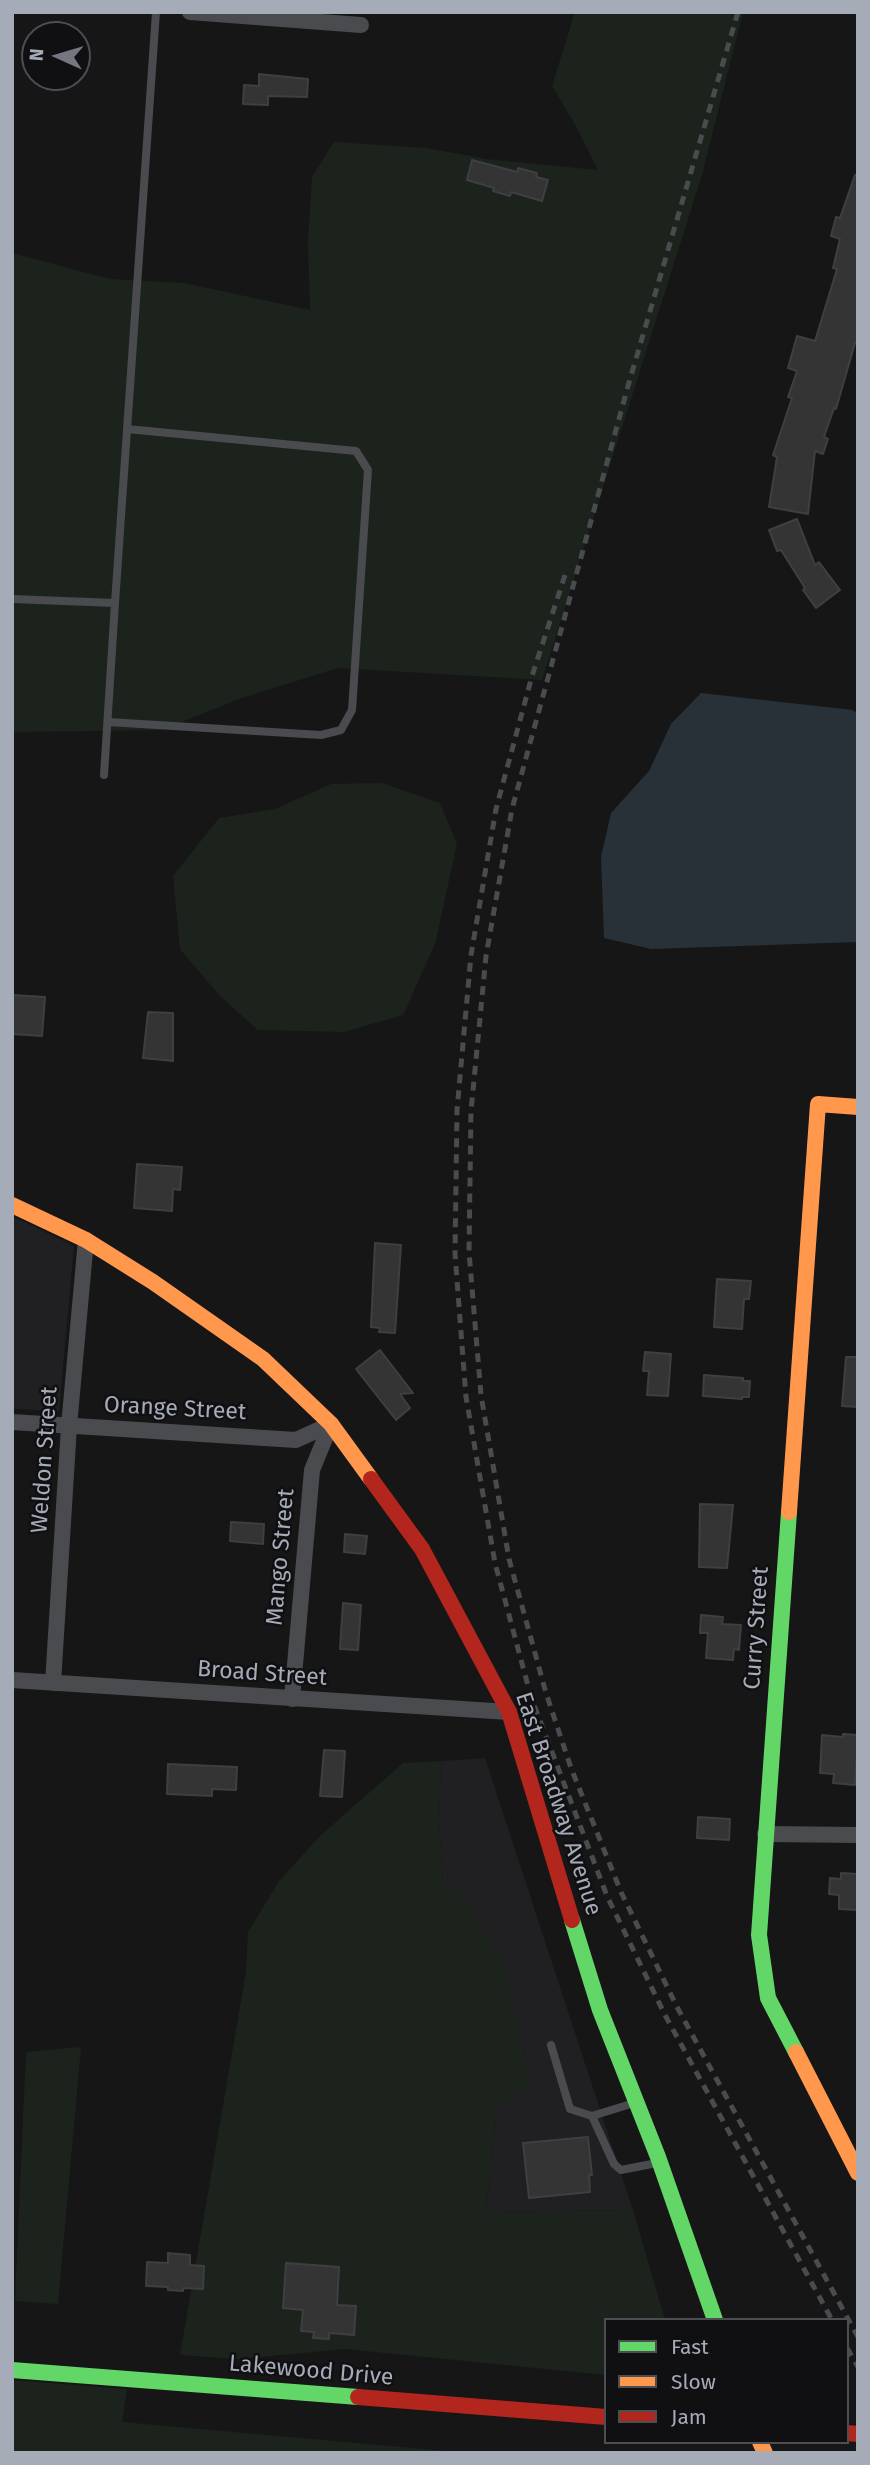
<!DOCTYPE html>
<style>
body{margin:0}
#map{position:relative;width:870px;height:2465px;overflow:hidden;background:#161616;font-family:"Fira Sans",sans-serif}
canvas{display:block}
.frame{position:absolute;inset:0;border:14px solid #a6abb8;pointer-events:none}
.legend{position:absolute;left:604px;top:2318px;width:245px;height:126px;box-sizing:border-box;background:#101012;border:2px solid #4c4e54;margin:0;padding:9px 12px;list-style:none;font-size:21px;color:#a6abb8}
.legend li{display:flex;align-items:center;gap:14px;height:35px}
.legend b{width:35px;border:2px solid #4c4e54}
.north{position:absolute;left:21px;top:21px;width:70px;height:70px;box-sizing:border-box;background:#101012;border:2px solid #4c4e54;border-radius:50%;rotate:274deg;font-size:19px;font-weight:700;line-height:28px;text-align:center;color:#a6abb8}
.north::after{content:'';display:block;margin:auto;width:24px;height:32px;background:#74777f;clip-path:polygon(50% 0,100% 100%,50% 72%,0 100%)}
</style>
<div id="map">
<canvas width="870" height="2465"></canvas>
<div class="frame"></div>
<ul class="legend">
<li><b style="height:9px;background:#63d668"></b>Fast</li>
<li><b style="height:9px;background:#ff974d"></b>Slow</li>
<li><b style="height:9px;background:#b3261e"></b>Jam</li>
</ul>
<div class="north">N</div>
</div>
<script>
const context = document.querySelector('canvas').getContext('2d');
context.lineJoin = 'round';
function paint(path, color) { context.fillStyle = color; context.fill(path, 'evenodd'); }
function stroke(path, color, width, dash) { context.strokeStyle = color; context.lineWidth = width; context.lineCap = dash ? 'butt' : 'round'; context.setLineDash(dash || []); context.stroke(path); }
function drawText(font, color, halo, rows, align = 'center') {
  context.font = font + ' "Fira Sans",sans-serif'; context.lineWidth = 5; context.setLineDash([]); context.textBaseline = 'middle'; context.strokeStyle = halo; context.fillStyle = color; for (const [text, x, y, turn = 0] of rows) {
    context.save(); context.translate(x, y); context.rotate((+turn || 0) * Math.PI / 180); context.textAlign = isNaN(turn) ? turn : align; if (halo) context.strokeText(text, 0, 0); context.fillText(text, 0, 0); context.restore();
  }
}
paint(new Path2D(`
 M12 1216 74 1246 59 1411 12 1409Z
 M485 1758 633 2210 486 2212 497 2108 533 2082 520 2041 443 1883 439 1822 441 1761Z`), '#202022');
paint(new Path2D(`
 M575 12H743L702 175 542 680 338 668 242 698 162 730 12 732V253L110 279 184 283 310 310 308 241 312 177 334 142 427 148 486 159 598 170 577 128 552 86Z
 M382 783 440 803 457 844 435 944 403 1015 344 1032 258 1030 220 996 180 949 173 876 219 818 275 809 331 784Z
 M441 1761 439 1822 443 1883 462 1892 508 1975 520 2041 533 2082 497 2108 486 2212 633 2210 665 2320H606V2375L345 2349 239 2359 180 2355 246 1972 248 1932 279 1881 321 1835 403 1763Z
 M81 2047 58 2304 15 2301 26 2052Z
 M12 2380 127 2389 122 2422 468 2453H12Z`), '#1c231d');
paint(new Path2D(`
 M701 693 853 710 858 715V942L651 949 604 938 601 857 611 813 649 771 671 724Z`), '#283138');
const building = new Path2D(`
 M259 74 308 79 307 97 268 96V105L243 104 244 85 259 86Z
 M472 160 517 172 518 168 537 173 536 177 548 180 542 201 511 192 510 196 493 191 494 188 467 180Z
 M855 175H858V343H855L836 409 834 408 824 437 828 439 823 454 815 451 808 514 769 507 777 457 773 455 792 398 788 397 797 371 788 368 797 336 815 341 837 269 833 268 840 239 831 236 836 217 840 218Z
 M797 519 815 565 819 562 840 590 816 608 803 590 805 588 781 550 777 551 769 530Z
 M12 995 45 997 42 1036 12 1034Z
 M148 1012 173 1013V1061L143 1058Z
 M137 1164 182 1167 180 1190 173 1189 172 1211 134 1208Z
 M375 1243 401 1245 395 1333 379 1332 380 1328 371 1327Z
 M717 1279 751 1281 749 1299H744L742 1329 714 1327Z
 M380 1350 413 1393 400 1394 410 1408 396 1420 356 1369Z
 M645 1352 671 1354 668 1396 647 1395 649 1371H643Z
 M846 1357H858V1407L842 1406Z
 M704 1375 743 1378V1381H750L749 1397H742V1399L703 1396Z
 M700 1504 733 1505 727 1568 699 1567Z
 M231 1522 264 1524 263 1544 230 1541Z
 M345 1534 367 1536 365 1554 344 1552Z
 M343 1603 361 1605 358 1650 340 1649Z
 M701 1615 723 1617 722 1624 741 1625 739 1650 734 1649 733 1660 706 1658 708 1633H700Z
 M843 1734 858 1735 855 1785 833 1783 834 1774 820 1773 822 1735 843 1737Z
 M324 1750 345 1751 342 1797 320 1796Z
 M168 1764 237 1767 236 1790 212 1789V1796L167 1794Z
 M698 1817 730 1819 729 1840 697 1838Z
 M841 1873 858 1874V1910L839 1909V1895L829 1894 830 1878 841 1879Z
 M588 2137 592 2175H589L590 2192 529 2198 523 2143Z
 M168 2253 190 2255V2265L204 2266 203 2289 183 2288V2291L168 2290V2287L146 2286 147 2262 168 2263Z
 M286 2263 339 2267 337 2305 356 2306 354 2335 329 2333V2339L313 2338 314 2332 301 2331 303 2310 283 2308Z`);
paint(building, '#343435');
stroke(building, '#3e3f42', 2);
stroke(new Path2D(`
 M12 599 115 603 104 775
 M115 603 156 12
 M108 722 321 735 341 730 352 710 368 470 356 451 127 429
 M551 2045 570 2109 592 2116 634 2103
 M592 2116 614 2164 621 2170 657 2163`), '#4a4b4f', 8);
stroke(new Path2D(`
 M190 12 361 25
 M12 1422 296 1440 331 1424
 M12 1680 509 1712
 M53 1683 69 1426 86 1240
 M292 1699 312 1470 331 1424
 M765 1834 858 1835`), '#4a4b4f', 16);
stroke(new Path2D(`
 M789 1512 759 1935 768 1998 796 2052
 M572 1920 600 2010 658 2157 715 2320
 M12 2370 358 2397`), '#63d668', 16);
stroke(new Path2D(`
 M12 1205 86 1240 153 1282 263 1359 331 1424 371 1479
 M789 1512 818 1104 858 1107
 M796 2052 858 2173
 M760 2442 765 2453`), '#ff974d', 16);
stroke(new Path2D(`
 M371 1479 422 1549 509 1712 572 1920
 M358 2397 606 2417
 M847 2433 858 2434`), '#b3261e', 16);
stroke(new Path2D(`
 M738 12 628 386 512 809 486 956 471 1111 469 1252 481 1395 509 1559 546 1693 571 1768 621 1892 677 2007 858 2337
 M565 575 532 676 496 809 471 955 457 1110 455 1254 466 1397 495 1563 531 1697 607 1896 665 2015 832 2320
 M847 2348 858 2367`), '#494b4e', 5, [9, 7]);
drawText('23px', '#a6abb8', '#101012', [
 ["Orange Street",175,1409,3],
 ["Weldon Street",45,1460,-86],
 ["Mango Street",281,1557,-85],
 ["Curry Street",757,1628,-86],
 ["Broad Street",262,1674,4],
 ["East Broadway Avenue",558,1804,72],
 ["Lakewood Drive",311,2371,5]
]);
</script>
